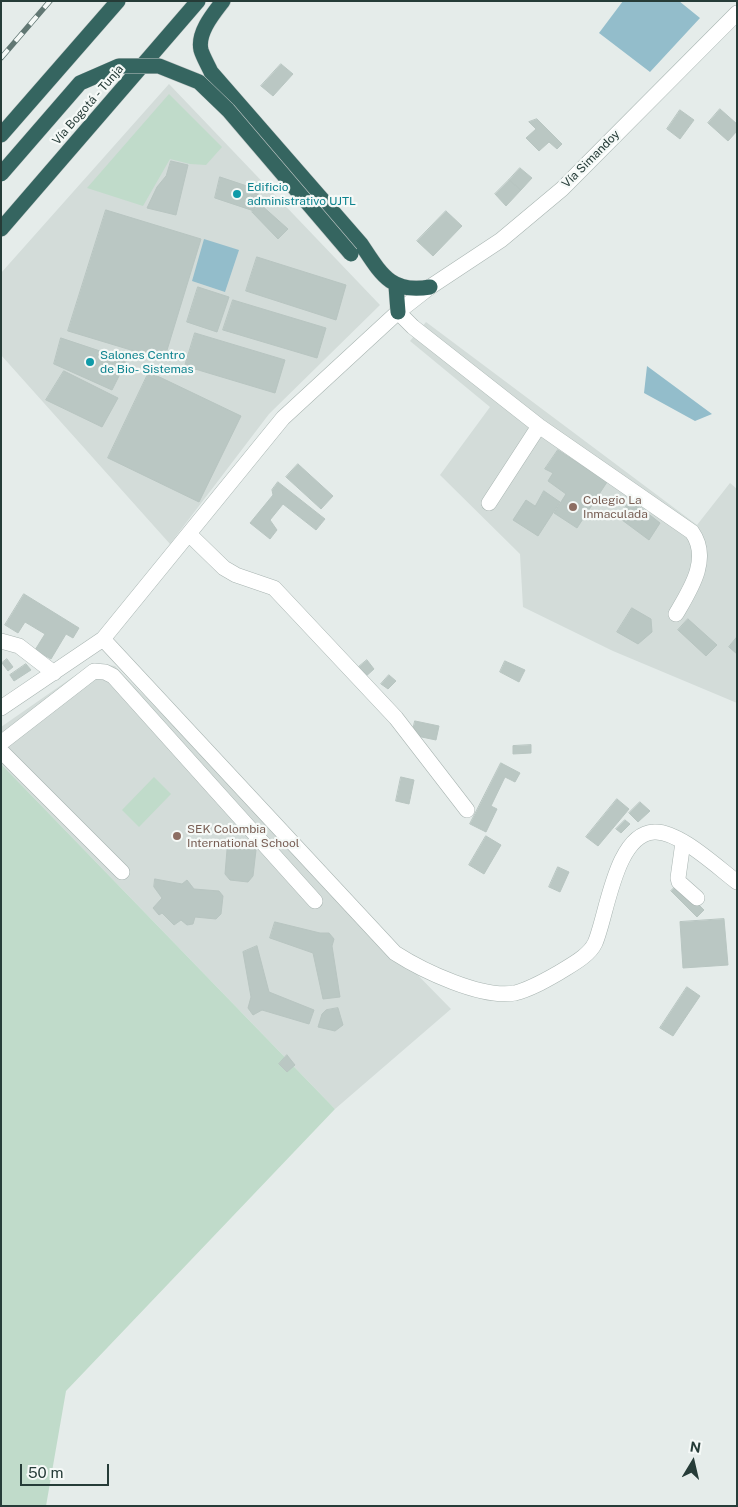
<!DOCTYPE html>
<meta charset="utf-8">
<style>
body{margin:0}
#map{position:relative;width:738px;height:1507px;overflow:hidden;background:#e5ecea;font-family:"Public Sans",sans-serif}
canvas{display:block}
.frame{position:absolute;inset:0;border:2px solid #263c38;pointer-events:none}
.north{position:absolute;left:668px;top:1437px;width:50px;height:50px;-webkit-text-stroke:4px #f5f9f7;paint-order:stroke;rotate:9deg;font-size:14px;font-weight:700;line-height:20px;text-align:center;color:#263c38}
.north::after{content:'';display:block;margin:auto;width:18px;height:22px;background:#263c38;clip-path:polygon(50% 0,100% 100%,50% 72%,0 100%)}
.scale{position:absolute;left:20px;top:1464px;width:89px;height:22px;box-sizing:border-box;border:2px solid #263c38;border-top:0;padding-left:6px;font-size:15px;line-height:18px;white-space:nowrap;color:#263c38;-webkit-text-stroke:4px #f5f9f7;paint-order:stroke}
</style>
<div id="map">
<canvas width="738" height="1507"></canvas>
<div class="frame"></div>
<div class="north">N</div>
<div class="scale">50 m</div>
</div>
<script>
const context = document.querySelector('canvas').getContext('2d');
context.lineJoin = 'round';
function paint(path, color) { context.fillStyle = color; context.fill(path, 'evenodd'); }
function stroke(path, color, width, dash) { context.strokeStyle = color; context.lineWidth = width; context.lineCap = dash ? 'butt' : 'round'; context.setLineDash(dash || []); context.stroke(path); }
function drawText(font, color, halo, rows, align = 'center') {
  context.font = font + ' "Public Sans",sans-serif'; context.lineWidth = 4.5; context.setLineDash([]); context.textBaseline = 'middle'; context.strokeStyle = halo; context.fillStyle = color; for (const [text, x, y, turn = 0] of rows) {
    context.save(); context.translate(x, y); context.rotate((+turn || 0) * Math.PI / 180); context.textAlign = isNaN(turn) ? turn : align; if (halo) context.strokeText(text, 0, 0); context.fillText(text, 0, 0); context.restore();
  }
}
paint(new Path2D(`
 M169 84 380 305 269 414 170 544 1 355V273Z
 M426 322 697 525 730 483 737 489V703L613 651 523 607 520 554 440 475 490 407 410 341Z
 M93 663 115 666 451 1009 335 1109 1 764V727Z`), '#d3dcd9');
paint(new Path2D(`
 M169 94 222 147 206 165 190 164 170 159 143 206 87 188Z
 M1 764 335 1109 66 1391 46 1506H1Z
 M154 777 171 794 139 827 122 810Z`), '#c0dbca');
paint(new Path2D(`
 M623 1H679L700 18 650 72 599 33Z
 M204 239 239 250 225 292 192 281Z
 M647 366 712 414 695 421 644 393Z`), '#93bdcb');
const building = new Path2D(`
 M281 64 293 74 273 96 261 86Z
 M720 109 737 124V131L728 141 708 123Z
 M680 110 694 120 680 139 667 129Z
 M537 119 562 144 557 149 549 142 539 151 526 138 536 129 529 122Z
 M171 161 188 165 176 215 147 208 157 187 166 176Z
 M520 168 532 178 521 190 509 180Z
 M220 177 259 190 254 211 215 198Z
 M509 180 521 190 506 206 495 194Z
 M260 204 288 229 278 239 252 212Z
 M106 210 201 239 164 360 68 331Z
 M446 211 462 226 433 256 417 241Z
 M257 257 346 285 336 320 246 291Z
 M198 287 229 297 217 332 187 322Z
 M233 300 326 328 317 358 223 330Z
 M195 333 285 360 275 393 185 366Z
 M61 338 127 360 112 390 54 364Z
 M64 371 118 398 102 427 46 400Z
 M149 372 241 416 199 502 108 458Z
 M558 450 607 482 577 528 554 513 566 494 548 481 553 473 545 469Z
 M298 464 333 496 321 509 286 477Z
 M278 482 325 519 316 530 283 504 270 520 277 530 270 539 250 523 273 495 272 490Z
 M544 491 560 502 538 536 513 520 526 500 535 506Z
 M631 500 660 523 649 540 618 517Z
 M24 594 79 628 73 638 66 634 51 659 35 650 45 634 25 622 18 633 5 625Z
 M632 608 651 619 652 632 638 644 617 632Z
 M688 619 717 645 706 656 678 630Z
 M737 637V654L729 647Z
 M7 659 13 667 8 671 2 663Z
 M367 660 374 669 363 679 355 670Z
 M505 661 525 670 519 682 500 672Z
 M26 664 31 670 14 681 10 675Z
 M389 675 396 681 388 689 381 684Z
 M415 721 439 726 436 740 412 735Z
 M531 745V753L513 754V746Z
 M501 763 520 773 515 782 505 777 491 806 497 809 486 832 470 824Z
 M401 777 414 780 409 804 396 801Z
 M617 799 629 809 598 846 586 837Z
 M640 802 650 811 638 822 629 813Z
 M625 820 630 824 621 833 616 829Z
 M486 836 501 845 484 874 469 865Z
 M232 845 252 846 256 850 253 876 248 882 230 880 225 874 227 850Z
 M558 867 569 872 560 892 549 887Z
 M155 879 182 884 187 880 194 889 219 891 223 896 221 914 216 919 195 917 193 924 187 925 181 920 174 925 162 913 159 915 153 908 162 898 154 887Z
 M678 884 704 910 697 917 671 891Z
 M724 919 728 965 683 968 680 922Z
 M275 922 320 933H329L334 939 332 946 340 997 323 999 313 953 270 938Z
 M257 946 269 992 314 1010 309 1024 262 1010 253 1015 248 1008 251 997 243 952Z
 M687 987 700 996 673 1036 660 1028Z
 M338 1008 343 1025 335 1031 318 1027 322 1014 326 1010Z
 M287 1055 295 1065 287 1072 279 1064Z`);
paint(building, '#bac7c3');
stroke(building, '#b8c5c1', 1);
const minor = new Path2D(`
 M398 312 413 327 539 426 692 532C711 559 690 590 676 614
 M489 503 539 426
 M190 535 224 568 236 575 274 588 396 718 467 810
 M103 639 395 953C423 971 482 999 515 993 531 989 546 980 560 972 571 965 589 956 595 943 607 916 615 834 654 832 678 830 717 867 737 882
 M1 641 19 646 54 673
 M1 708 103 639 283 418 398 312 430 287 501 240 562 189 737 13
 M1 743 94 671 105 672 113 676 315 901
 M1 751 122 872
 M683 842 678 878 679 882 697 898`);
const highway = new Path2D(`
 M223 1C213 14 197 33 201 50 203 57 208 65 211 72L361 244C381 274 391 294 430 287
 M1 135 118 1
 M1 229 198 1
 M396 286 398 312`);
stroke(minor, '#a8b4b1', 16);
stroke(highway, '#c2c8c7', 16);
stroke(minor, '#fff', 15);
stroke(highway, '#356560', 15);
const rail = new Path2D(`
 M1 58 50 1`);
stroke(rail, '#617773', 5.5);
stroke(rail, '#f5f9f7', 4, [11]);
const highwayBridge = new Path2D(`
 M1 174 80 83 119 66H159L199 82 228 110 351 254`);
stroke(highwayBridge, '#c2c8c7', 16, []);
stroke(highwayBridge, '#356560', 15);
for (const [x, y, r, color] of [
 [237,194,5,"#0f9aa8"],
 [90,362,5,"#0f9aa8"],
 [573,507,5,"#8d6e63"],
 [177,836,5,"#8d6e63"]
]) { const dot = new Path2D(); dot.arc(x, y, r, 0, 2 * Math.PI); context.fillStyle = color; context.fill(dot); stroke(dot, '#f5f9f7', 2); }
drawText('12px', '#263c38', '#f5f9f7', [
 ["Vía Bogotá - Tunja",88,105,-49],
 ["Vía Simandoy",591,159,-45]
]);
drawText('12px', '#0d838f', '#f5f9f7', [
 ["Edificio",247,187],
 ["administrativo UJTL",247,201],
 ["Salones Centro",100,355],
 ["de Bio- Sistemas",100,369]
], 'left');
drawText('12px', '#785e54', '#f5f9f7', [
 ["Colegio La",583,500],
 ["Inmaculada",583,514],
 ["SEK Colombia",187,829],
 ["International School",187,843]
], 'left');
</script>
